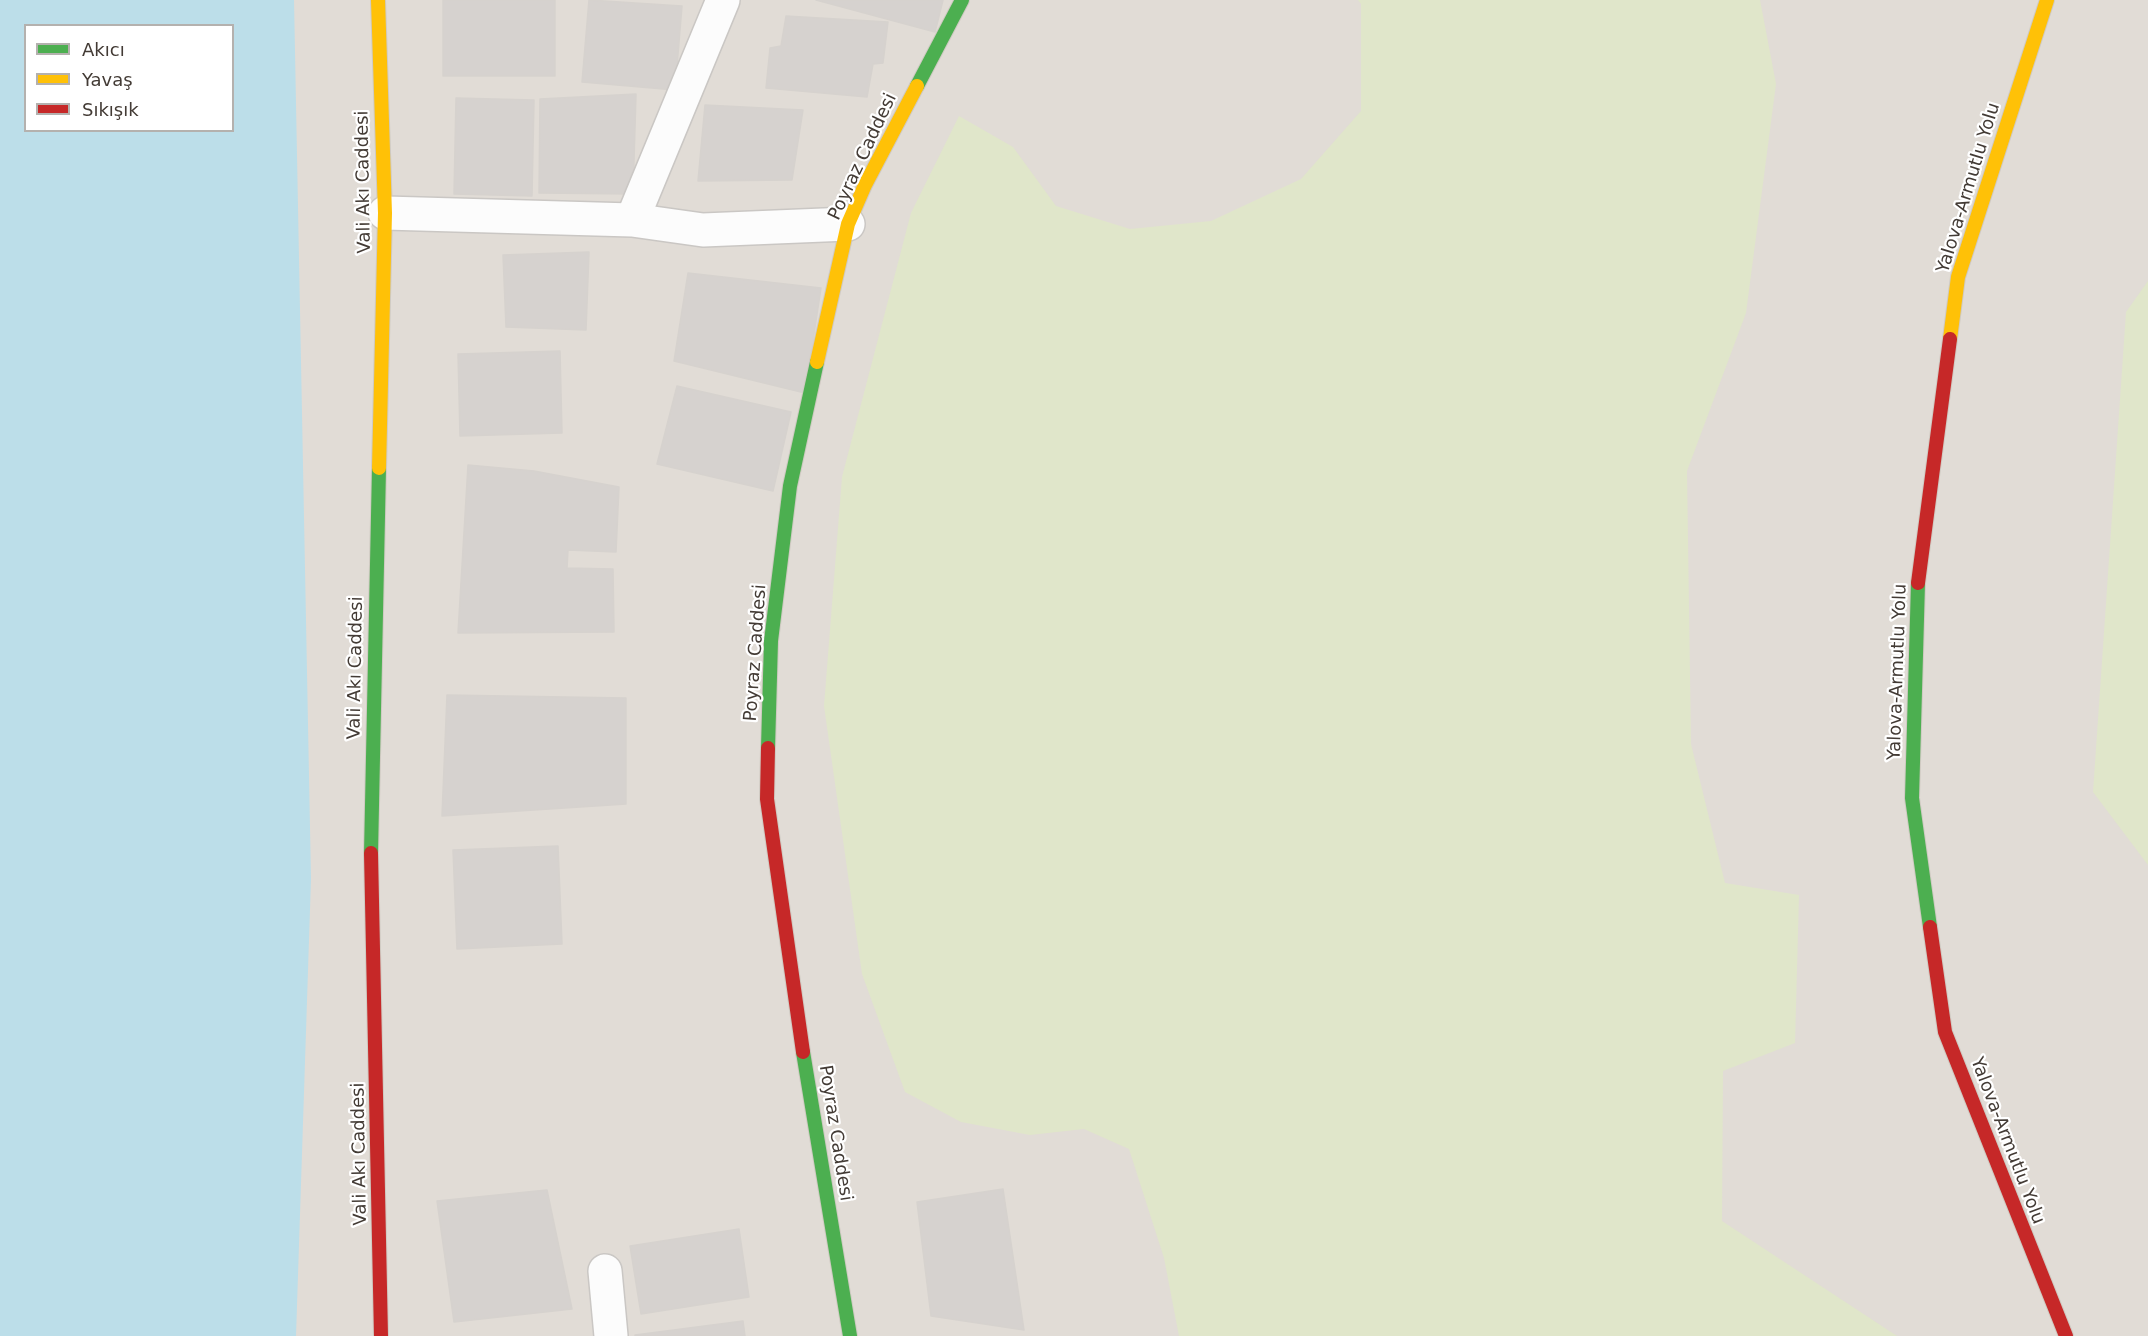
<!DOCTYPE html>
<meta charset="utf-8">
<style>
body{margin:0}
#map{position:relative;width:2148px;height:1336px;overflow:hidden;background:#eeebe8;font-family:"DejaVu Sans",sans-serif}
canvas{display:block}
.legend{position:absolute;left:24px;top:24px;width:210px;height:108px;box-sizing:border-box;background:#fff;border:2px solid #b4b1ae;margin:0;padding:8px 10px;list-style:none;font-size:18px;color:#433b35}
.legend li{display:flex;align-items:center;gap:12px;height:30px}
.legend b{width:30px;border:2px solid #b4b1ae}
</style>
<div id="map">
<canvas width="2148" height="1336"></canvas>
<ul class="legend">
<li><b style="height:8px;background:#4caf50"></b>Akıcı</li>
<li><b style="height:8px;background:#ffc107"></b>Yavaş</li>
<li><b style="height:8px;background:#c62828"></b>Sıkışık</li>
</ul>
</div>
<script>
const context = document.querySelector('canvas').getContext('2d');
context.lineJoin = 'round';
function paint(path, color) { context.fillStyle = color; context.fill(path, 'evenodd'); }
function stroke(path, color, width, dash) { context.strokeStyle = color; context.lineWidth = width; context.lineCap = dash ? 'butt' : 'round'; context.setLineDash(dash || []); context.stroke(path); }
function drawText(font, color, halo, rows, align = 'center') {
  context.font = font + ' "DejaVu Sans",sans-serif'; context.lineWidth = 4.5; context.setLineDash([]); context.textBaseline = 'middle'; context.strokeStyle = halo; context.fillStyle = color; for (const [text, x, y, turn = 0] of rows) {
    context.save(); context.translate(x, y); context.rotate((+turn || 0) * Math.PI / 180); context.textAlign = isNaN(turn) ? turn : align; if (halo) context.strokeText(text, 0, 0); context.fillText(text, 0, 0); context.restore();
  }
}
paint(new Path2D(`
 M291 0H2148V1336H296Z`), '#e1dcd6');
paint(new Path2D(`
 M1358 0H1760L1776 84 1746 313 1687 471 1691 744 1725 883 1799 895 1795 1043 1723 1071 1722 1221 1897 1336H1179L1164 1258 1129 1149 1084 1129 1030 1135 961 1122 905 1092 862 974 824 706 842 477 911 213 959 116 1013 147 1056 206 1130 229 1211 221 1301 179 1361 111V4Z
 M2148 281V865L2093 792 2126 312Z`), '#e0e6ca');
paint(new Path2D(`
 M0 0H294L311 879 296 1336H0ZM26 26H232V130H26Z`), '#bcdee9');
const building = new Path2D(`
 M443 0H555V76H443Z
 M589 0 682 6 675 90 582 82Z
 M816 0H943L935 32Z
 M786 16 888 22 883 63 873 64 867 97 766 88 770 48 781 46Z
 M636 94 633 194 539 193 540 99Z
 M456 98 534 100 532 196 454 194Z
 M705 105 803 110 792 180 698 181Z
 M589 252 586 330 506 327 503 255Z
 M688 273 821 288 805 393 674 361Z
 M560 351 562 433 460 436 458 354Z
 M677 386 791 412 773 491 657 464Z
 M468 465 534 471 619 487 616 552 568 550 567 568 613 569 614 632 458 633Z
 M447 695 626 698V804L442 816Z
 M558 846 562 944 457 949 453 850Z
 M1003 1189 1024 1330 931 1316 917 1202Z
 M547 1190 572 1309 454 1322 437 1201Z
 M739 1229 749 1297 641 1314 630 1246Z
 M743 1321 745 1336H635V1335Z`);
paint(building, '#d6d2cf');
stroke(building, '#d6d2ce', 1.5);
const street = new Path2D(`
 M385 213 632 220 703 230 848 224
 M632 220 723 0
 M605 1271 611 1336`);
const fast = new Path2D(`
 M917 86 962 0
 M1918 583 1912 798 1930 927
 M768 748 771 641 790 486 817 362
 M371 853 379 468
 M803 1052 850 1336`);
const slow = new Path2D(`
 M378 0 385 213 379 468
 M1950 339 1958 277 2047 0
 M817 362 848 224 865 185 917 86`);
const jam = new Path2D(`
 M1918 583 1950 339
 M768 748 767 799 803 1052
 M371 853 381 1336
 M1930 927 1945 1032 2066 1336`);
stroke(street, '#cac7c4', 36);
stroke(fast, '#cfcac2', 16);
stroke(slow, '#cfcac2', 16);
stroke(jam, '#cfcac2', 16);
stroke(street, '#fcfcfc', 33);
stroke(fast, '#4caf50', 14);
stroke(slow, '#ffc107', 14);
stroke(jam, '#c62828', 14);
drawText('18px', '#433b35', '#fff', [
 ["Poyraz Caddesi",863,157,-65],
 ["Vali Akı Caddesi",364,182,-91],
 ["Yalova-Armutlu Yolu",1969,188,-73],
 ["Poyraz Caddesi",756,653,-86],
 ["Vali Akı Caddesi",356,668,-89],
 ["Yalova-Armutlu Yolu",1898,672,-88],
 ["Poyraz Caddesi",835,1133,81],
 ["Yalova-Armutlu Yolu",2007,1141,69],
 ["Vali Akı Caddesi",360,1154,-91]
]);
</script>
